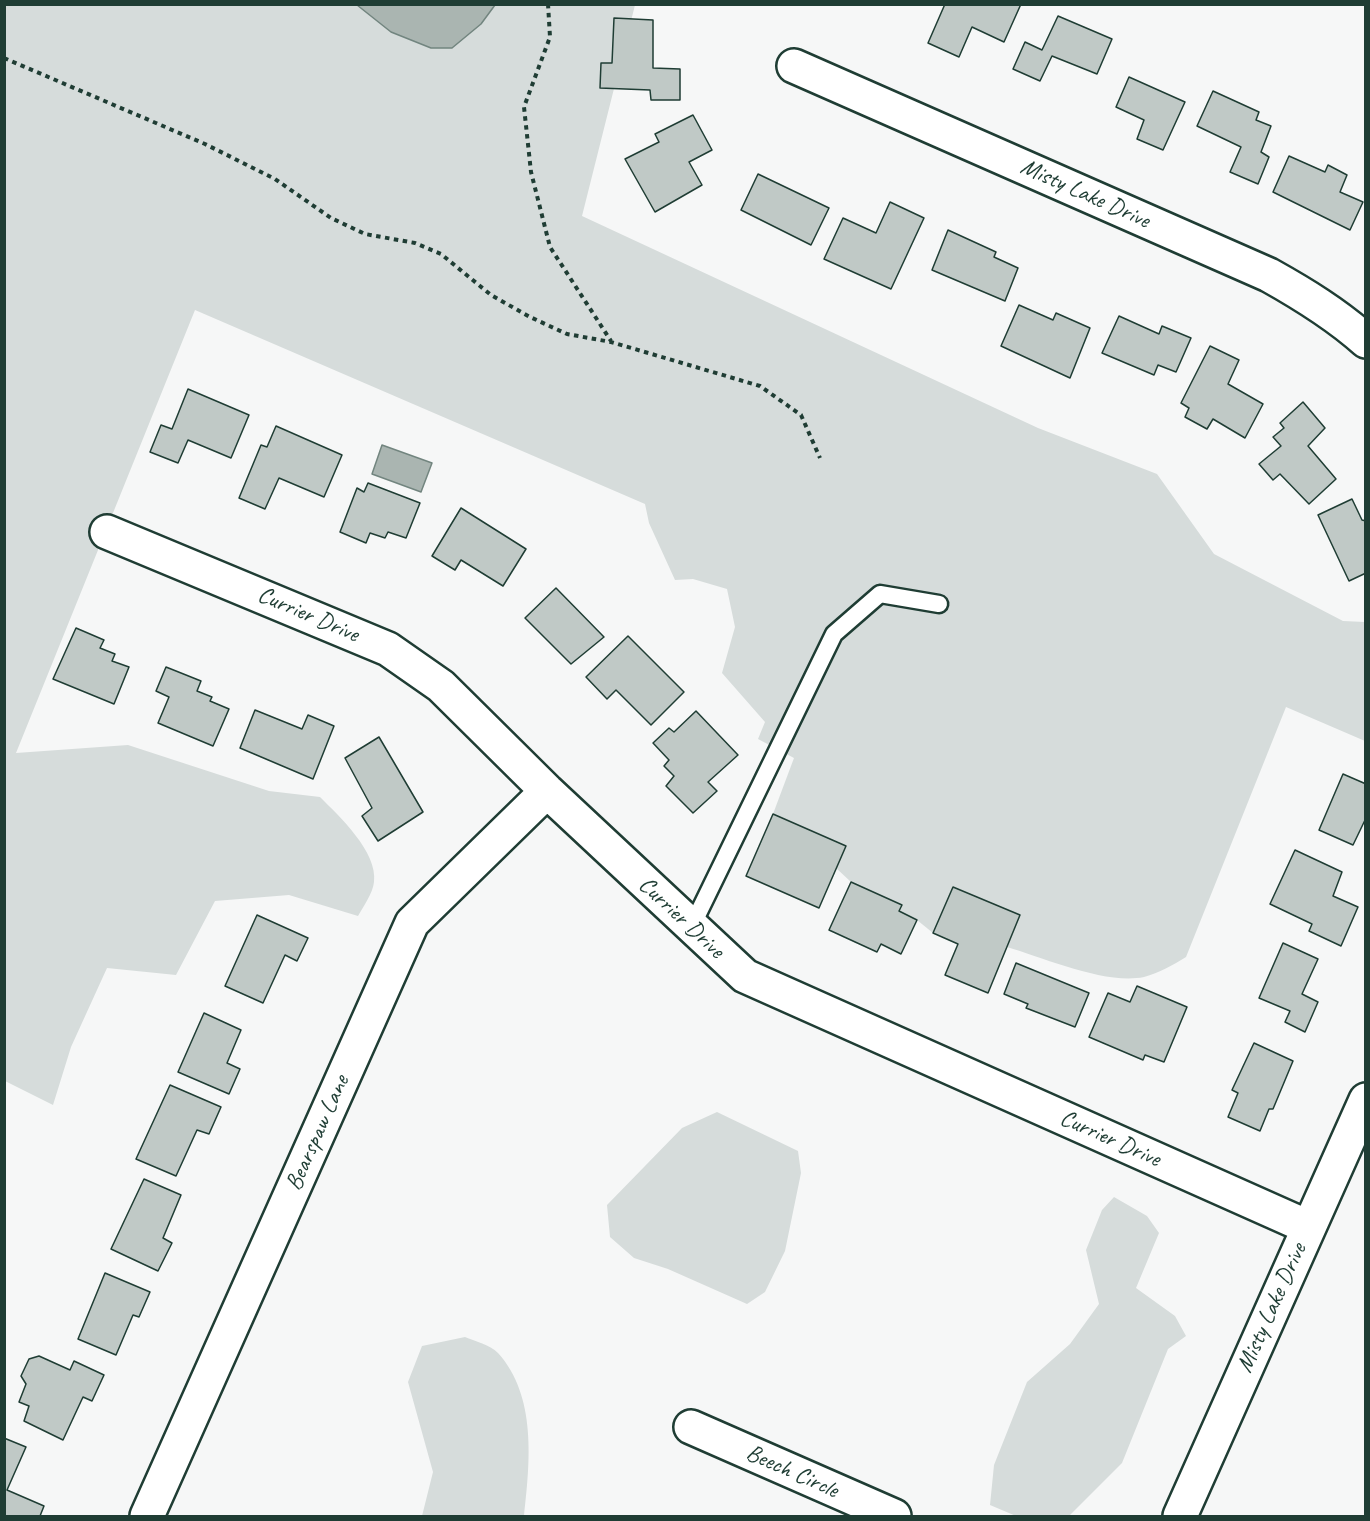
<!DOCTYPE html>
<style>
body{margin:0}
#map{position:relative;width:1370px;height:1521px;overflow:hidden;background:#f6f7f7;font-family:Caveat,sans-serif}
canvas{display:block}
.frame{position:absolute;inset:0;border:6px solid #1f3d34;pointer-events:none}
</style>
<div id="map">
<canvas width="1370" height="1521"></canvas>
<div class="frame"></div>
</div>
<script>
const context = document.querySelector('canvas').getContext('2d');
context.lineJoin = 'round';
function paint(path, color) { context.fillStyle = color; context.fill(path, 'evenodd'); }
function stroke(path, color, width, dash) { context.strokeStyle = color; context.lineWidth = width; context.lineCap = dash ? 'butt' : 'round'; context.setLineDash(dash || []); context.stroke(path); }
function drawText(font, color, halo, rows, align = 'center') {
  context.font = font + ' Caveat,sans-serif'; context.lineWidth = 5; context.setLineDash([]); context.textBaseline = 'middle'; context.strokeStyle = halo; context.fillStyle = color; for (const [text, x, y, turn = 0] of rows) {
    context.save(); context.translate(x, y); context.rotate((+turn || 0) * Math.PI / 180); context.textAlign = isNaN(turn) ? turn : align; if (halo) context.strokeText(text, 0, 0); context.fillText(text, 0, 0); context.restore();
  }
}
paint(new Path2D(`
 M4 5H635L582 216 1038 428 1157 474 1214 554 1343 621 1365 622V741L1286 707 1186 957C1173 965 1159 973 1144 977 1106 985 1044 958 1007 947L1020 915 953 887 933 933 917 920 899 911 902 905 851 882 836 868 845 846 773 814 794 758 758 739 765 722 722 673 735 627 727 589 693 579 675 580 649 523 645 504 195 310 16 753 128 745 269 791 320 797C339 816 378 852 374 882 373 893 363 907 358 916L289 895 215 901 176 975 107 968 71 1047 53 1105 5 1081Z
 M717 1112 798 1151 801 1173 785 1251 765 1292 747 1304 668 1269 634 1258 610 1237 607 1205 682 1128Z
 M1114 1197 1147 1216 1159 1233 1136 1288 1175 1316 1186 1336 1168 1349 1122 1463 1069 1516H1016L990 1505 994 1465 1027 1382 1070 1344 1099 1304 1086 1250 1102 1210Z
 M465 1337C474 1341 491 1345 498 1353 537 1396 530 1463 524 1516H422L433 1472 408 1382 422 1346Z`), '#d6dcdb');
const water = new Path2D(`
 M357 5H495L481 24 452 48H431L391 32Z
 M382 445 432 463 421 492 372 474Z`);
paint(water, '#aab5b1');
stroke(water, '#72857f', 1.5);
const building = new Path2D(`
 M945 4H1021L1004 42 972 27 959 57 928 43Z
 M1058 16 1112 39 1097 74 1052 56 1040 81 1013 69 1025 42 1042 50Z
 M614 18 653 20V68L680 69V100H651L650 90 600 88 601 63H612Z
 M1129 77 1185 102 1163 150 1137 139 1144 120 1116 107Z
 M1213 91 1259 112 1256 120 1271 126 1261 152 1269 157 1258 184 1230 172 1241 147 1197 126Z
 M693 115 712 150 689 162 702 185 655 212 625 159 659 142 655 134Z
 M1289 156 1325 172 1328 165 1347 175 1340 192 1363 202 1350 230 1273 192Z
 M758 174 829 208 811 245 741 210Z
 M890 202 924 218 891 289 824 259 843 218 876 233Z
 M948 230 996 252 994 257 1018 268 1005 301 932 270Z
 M1019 305 1053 320 1056 313 1090 328 1070 378 1001 346Z
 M1119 316 1159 334 1162 326 1191 338 1176 372 1158 365 1154 375 1102 353Z
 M1210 346 1239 360 1228 384 1263 404 1245 438 1213 419 1207 429 1185 417 1189 408 1181 403Z
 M188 389 249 415 231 458 188 440 178 463 150 452 161 425 172 429Z
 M1303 402 1325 428 1308 446 1336 479 1309 504 1280 474 1273 480 1259 464 1281 446 1273 437 1284 428 1280 423Z
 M276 426 342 455 324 497 279 478 265 509 239 498 261 445 267 447Z
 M368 483 420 503 406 538 388 532 385 538 370 533 366 543 340 532 357 488 364 492Z
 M1352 499 1362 520 1366 521V573L1349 581 1318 515Z
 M461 508 526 549 503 586 461 560 455 570 432 556Z
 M556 588 604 637 571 664 525 618Z
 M76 628 104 640 100 648 115 654 112 661 129 667 114 704 53 679Z
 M628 636 684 692 651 725 616 690 607 699 586 677Z
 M166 667 201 681 197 691 212 697 210 701 229 709 213 746 158 723 169 697 156 691Z
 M255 710 302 729 308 715 334 726 313 779 240 748Z
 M696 711 738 755 708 782 717 791 693 813 666 786 674 776 664 766 669 760 653 743 669 728 674 732Z
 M379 737 423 812 378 841 362 816 372 808 345 758Z
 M1343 774 1366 784V818L1353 845 1319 830Z
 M773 814 846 846 819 908 746 876Z
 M1295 850 1342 872 1333 896 1358 907 1341 946 1309 931 1312 924 1270 904Z
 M851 882 902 905 899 911 917 920 901 954 881 944 877 952 829 930Z
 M953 887 1020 915 988 993 945 975 958 944 933 933Z
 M257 915 308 938 297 961 285 955 263 1003 225 986Z
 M1283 943 1318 959 1302 994 1318 1002 1305 1032 1285 1022 1290 1011 1259 998Z
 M1016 963 1089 993 1075 1027 1026 1008 1028 1004 1004 994Z
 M1137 986 1187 1007 1164 1062 1145 1055 1143 1060 1089 1037 1108 993 1130 1002Z
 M204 1013 241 1030 227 1063 240 1069 229 1094 178 1072Z
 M1254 1043 1293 1061 1273 1109H1269L1260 1131 1228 1117 1238 1093 1232 1090Z
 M170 1085 221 1107 209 1134 197 1130 176 1176 136 1159Z
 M144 1179 181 1195 163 1238 172 1243 158 1271 111 1249Z
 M105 1273 150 1292 139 1317 133 1315 116 1355 78 1339Z
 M39 1356 70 1370 74 1361 104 1375 92 1401 83 1397 63 1440 24 1421 29 1406 19 1402 26 1384 21 1376 29 1359Z
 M4 1438 26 1447 7 1490 44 1506 40 1516H4Z`);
paint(building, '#c0c9c6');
stroke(building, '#1f3d34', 1.5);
const lane = new Path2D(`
 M691 928 834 634 880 594 939 604`);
const street = new Path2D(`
 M794 66 1269 275C1303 294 1336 314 1366 341
 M107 532 388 649 441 686 547 791 745 976 1308 1227
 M691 1427 894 1516
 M147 1516 412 923 547 791
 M1180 1516 1366 1100`);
stroke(lane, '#1f3d34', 21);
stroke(street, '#1f3d34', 38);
stroke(new Path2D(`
 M548 4 550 37 524 107 531 172 550 247 611 341
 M4 58 205 144 275 179 331 218 365 234 415 243 441 254 491 295 530 317 567 334 611 342 760 386 801 415 820 458`), '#1f3d34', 4, [4.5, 4.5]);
stroke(lane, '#fff', 16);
stroke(street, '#fff', 33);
drawText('24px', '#1f3d34', '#fff', [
 ["Misty Lake Drive",1085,194,24],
 ["Currier Drive",308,615,23],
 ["Currier Drive",681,918,43],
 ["Bearspaw Lane",318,1133,-66],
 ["Currier Drive",1110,1139,24],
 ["Misty Lake Drive",1272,1308,-66],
 ["Beech Circle",792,1472,24]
]);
</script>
